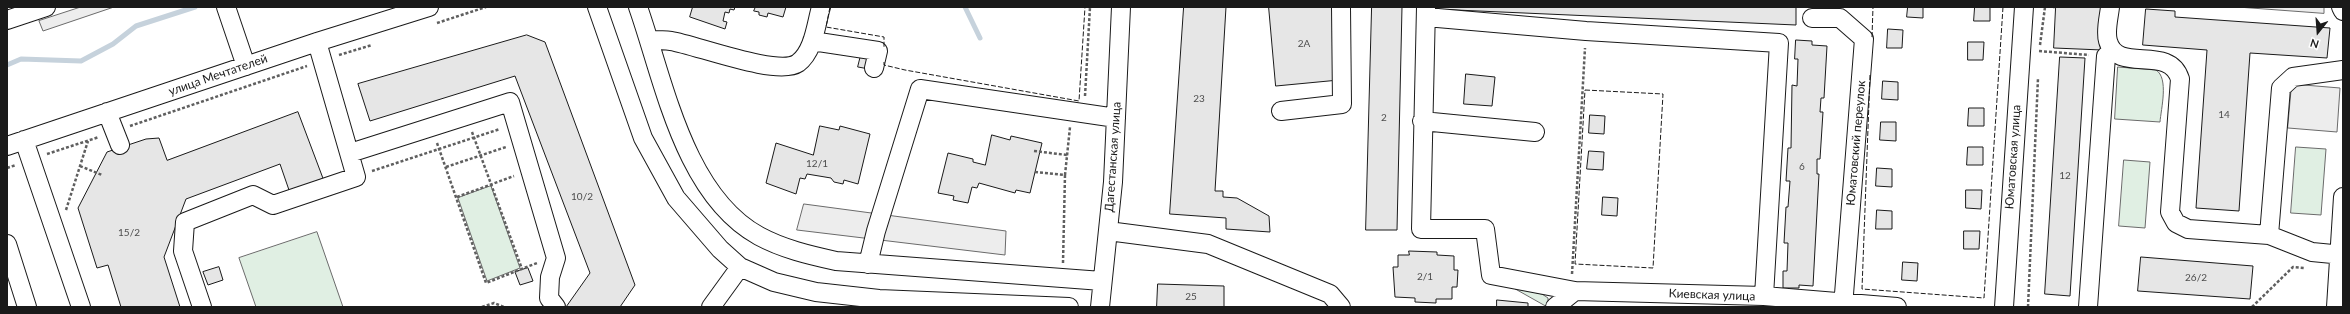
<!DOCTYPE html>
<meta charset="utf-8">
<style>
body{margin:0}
#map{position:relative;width:2350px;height:314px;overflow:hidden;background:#fff;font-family:Lato,sans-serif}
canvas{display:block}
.frame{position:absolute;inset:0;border:8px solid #1a1a1a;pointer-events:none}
.north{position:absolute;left:2298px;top:12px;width:40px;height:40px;-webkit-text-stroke:3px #fff;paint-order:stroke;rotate:197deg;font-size:11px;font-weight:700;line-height:16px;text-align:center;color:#1a1a1a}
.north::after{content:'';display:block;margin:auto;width:14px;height:18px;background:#1a1a1a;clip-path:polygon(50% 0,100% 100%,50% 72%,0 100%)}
</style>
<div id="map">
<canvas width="2350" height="314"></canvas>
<div class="frame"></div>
<div class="north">N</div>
</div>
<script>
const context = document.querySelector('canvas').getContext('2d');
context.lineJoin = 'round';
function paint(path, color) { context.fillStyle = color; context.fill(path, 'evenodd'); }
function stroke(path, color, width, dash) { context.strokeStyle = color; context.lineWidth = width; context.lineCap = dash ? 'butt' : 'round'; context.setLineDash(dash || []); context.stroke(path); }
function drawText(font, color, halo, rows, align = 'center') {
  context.font = font + ' Lato,sans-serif'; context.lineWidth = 3; context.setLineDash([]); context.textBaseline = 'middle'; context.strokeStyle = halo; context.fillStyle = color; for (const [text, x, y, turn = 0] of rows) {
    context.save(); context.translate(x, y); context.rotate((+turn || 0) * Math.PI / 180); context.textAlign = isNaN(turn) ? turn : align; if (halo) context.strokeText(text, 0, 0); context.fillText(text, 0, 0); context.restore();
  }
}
const green = new Path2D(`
 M2118 67 2156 70C2169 78 2161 109 2160 122L2115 119Z
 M2296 147 2326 149 2321 215 2291 213Z
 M2124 160 2150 162 2145 228 2119 226Z
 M491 186 520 268 487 281 458 198Z
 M317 232 343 307H256L239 258Z
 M1512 287 1542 294 1548 298V307Z`);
paint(green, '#e0efe3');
stroke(green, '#6a6a6a', 1);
const parking = new Path2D(`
 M81 7H114L43 31 39 21Z
 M2238 7H2324V13Z
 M2292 84 2340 88 2337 132 2288 128Z
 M804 204 1006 231 1005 255 797 230Z`);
paint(parking, '#ededed');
stroke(parking, '#6a6a6a', 1);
stroke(new Path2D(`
 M965 7 980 38
 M7 65 21 59 81 61 113 44 136 26 195 7`), '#c6d2dc', 5);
const building = new Path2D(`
 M693 7H735L734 10 730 9 729 13 725 12 723 21 727 22 725 29 690 17Z
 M755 7H754H786L783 17 768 13 767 17 759 15V12L754 11Z
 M1184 7H1226L1215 191H1223V197L1237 198 1269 216 1270 232 1226 229V218L1170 214Z
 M1269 7H1332L1339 80 1276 86Z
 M1372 7H1402L1397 230H1366Z
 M1433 7H1796V25L1433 9Z
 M1908 7H1923V18L1907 17Z
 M1975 7H1990V21H1974Z
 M2056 7H2103L2102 50 2054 48Z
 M2146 9 2175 11V17L2330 28 2327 58 2250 53 2239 211 2196 208 2207 50 2143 45Z
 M1888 29 1903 30 1902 48H1887Z
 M527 35 545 42 635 285 620 307H566L590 273 515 76 370 121 358 84Z
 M1796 40 1812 41V45L1827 46 1824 98H1821L1820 112H1823L1820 159H1817V174H1819L1813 286 1799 285V288H1783V271H1787L1788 243H1784L1786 207H1788L1790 181H1786L1788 148H1791L1792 85 1797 86 1798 59H1795Z
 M1968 42H1984L1983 60H1968Z
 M861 55 871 57 869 69 858 67Z
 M2060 57 2085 58 2070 296 2045 294Z
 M1466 74 1495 77 1492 106 1464 104Z
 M1883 81 1898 82V100L1882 99Z
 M1969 108H1984V126H1968Z
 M298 112 324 181 290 193 280 164 186 199 164 257 180 307H121L108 265 97 268 78 208 107 152 146 139 159 138 167 160Z
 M1590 115 1605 116 1604 134 1589 133Z
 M1881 122H1896V141L1880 140Z
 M820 126 839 130 840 126 870 134 858 184 844 180 843 184 834 182 831 178 807 174 805 179 800 178 796 194 766 183 776 143 813 155Z
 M992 135 1010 140 1011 136 1042 143 1030 193 1016 190 1015 193 979 183 977 188 972 187 968 203 953 200 954 196 938 193 948 153 973 159V162L985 165Z
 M1968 147H1983V165H1967Z
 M1589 151 1604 152 1603 170 1587 169Z
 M1877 168 1892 169V187L1876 186Z
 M1966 190H1982L1981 209 1966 208Z
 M1603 197 1618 198 1617 216 1602 215Z
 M1877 210 1892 211V229H1876Z
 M1964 231H1980L1979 249H1964Z
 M1409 251 1437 252V255L1454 256V270H1458L1457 287H1452V299H1436V303L1415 302V298L1395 297 1393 267H1398V255H1409Z
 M2141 257 2253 266 2250 299 2138 291Z
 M1903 262 1918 263 1917 281 1902 280Z
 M219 267 223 280 208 285 203 272Z
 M528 268 533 281 520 285 515 272Z
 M1158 284 1224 286V307H1157Z
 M1497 300 1528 303V307H1497Z`);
paint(building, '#e6e6e6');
stroke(building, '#1a1a1a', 1);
const minor = new Path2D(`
 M226 7 246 66
 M597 7 643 138 676 198 720 249 740 267 774 282 816 292 879 299 1069 307
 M638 7C664 81 684 195 759 236 783 249 809 255 836 261L1102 281
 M1426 7 1421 229H1485L1491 275 1575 291 1764 296 1897 307
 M2110 7C2109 17 2105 31 2108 41 2117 75 2169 43 2180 79L2170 212 2176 223 2188 229 2269 235 2312 252 2343 255
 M2341 7 2343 11
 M1426 17 1586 31 1779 43 1764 296
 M1812 18H1840L1864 39 1843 307
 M7 20 46 7
 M649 40C656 40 664 40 671 41 696 45 778 77 798 63 814 51 816 24 821 7
 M812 41 878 51 874 68
 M1281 111 1342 104 1341 7
 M107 112 120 145
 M1422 121 1535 132
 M24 140 81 307
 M7 146 317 42 429 7
 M350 153 510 102 556 258 550 277 549 298 556 307
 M1108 231 1208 244 1330 294 1341 307
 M2269 235 2281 88 2293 77 2343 70
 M7 244 27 307
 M868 264 876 231 920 89 1116 118
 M202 307 183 251 185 222 253 195 273 205 356 177 317 42
 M711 307 740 267
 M1100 307 1113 182 1121 7
 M1555 307 1575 291
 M2004 307 2024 7
 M2088 307 2106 56
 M2336 307 2343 197`);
stroke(minor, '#1a1a1a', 20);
stroke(new Path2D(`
 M2053 7H2056
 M437 23 486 7
 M2040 45 2045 7
 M2039 51 2089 55
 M339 55 372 45
 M1085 96 1090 7
 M130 126 307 66
 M472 132 522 269
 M437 143 486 283 537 263
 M1034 151 1067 155
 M47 154 99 137
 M80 166 102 175
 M446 167 506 147
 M7 168 16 165
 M372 171 500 129
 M1035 172 1065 175 1070 127
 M457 197 514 176
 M66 210 88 141
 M1063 263 1065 175
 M1572 274 1585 48
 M482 307 494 303 504 307
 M2028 307 2038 78
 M2252 307 2293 267 2304 268`), '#5f5f5f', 2.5, [3, 2]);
stroke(minor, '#fff', 18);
stroke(new Path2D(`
 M830 7 826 27 884 37V48
 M1872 37 1873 7
 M884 62V65L905 70 1079 101 1085 7
 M1870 75 1862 289 1984 298 2003 7
 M1585 90 1663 94 1653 268 1575 264Z`), '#1a1a1a', 1, [5, 2]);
drawText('10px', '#4d4d4d', null, [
 ["2А",1304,44],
 ["23",1199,99],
 ["14",2224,115],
 ["2",1384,118],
 ["12/1",817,164],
 ["6",1802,167],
 ["12",2065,176],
 ["10/2",582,197],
 ["15/2",129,233],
 ["2/1",1425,277],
 ["26/2",2196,278],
 ["25",1191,297]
]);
drawText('12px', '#1a1a1a', '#fff', [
 ["улица Мечтателей",218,75,-19],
 ["Юматовский переулок",1856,143,-85],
 ["Дагестанская улица",1113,157,-86],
 ["Юматовская улица",2013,157,-86],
 ["Киевская улица",1712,295,2]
]);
</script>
